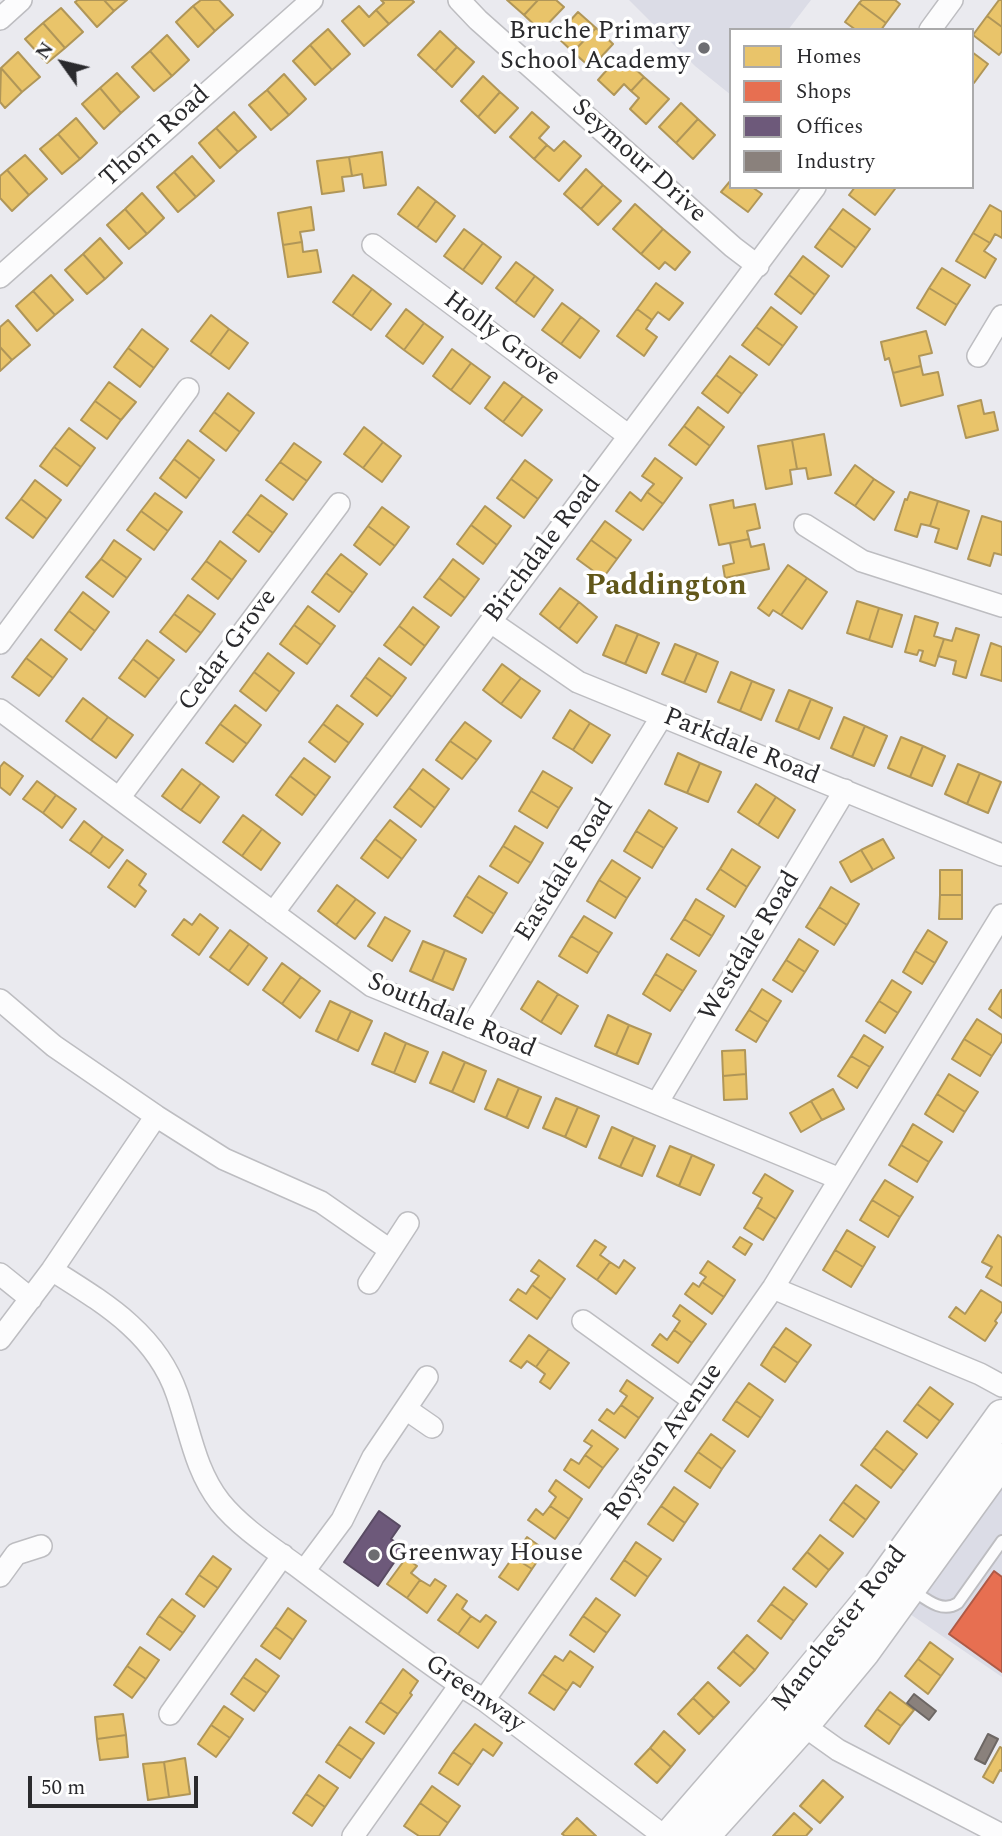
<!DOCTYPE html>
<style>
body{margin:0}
#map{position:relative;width:1002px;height:1836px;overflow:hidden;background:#eaeaef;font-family:Spectral,serif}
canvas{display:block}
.legend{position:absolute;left:729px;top:28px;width:245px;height:161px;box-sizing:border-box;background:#fff;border:2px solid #aaaaab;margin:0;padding:9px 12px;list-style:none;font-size:21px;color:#2a2a2d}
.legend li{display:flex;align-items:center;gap:14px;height:35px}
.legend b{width:35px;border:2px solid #aaaaab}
.north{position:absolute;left:28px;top:28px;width:70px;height:70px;-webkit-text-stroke:5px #fff;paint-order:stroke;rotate:304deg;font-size:19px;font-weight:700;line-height:28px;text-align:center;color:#2a2a2d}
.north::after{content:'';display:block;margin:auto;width:24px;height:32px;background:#2a2a2d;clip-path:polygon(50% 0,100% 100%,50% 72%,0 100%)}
.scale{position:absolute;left:28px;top:1776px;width:170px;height:32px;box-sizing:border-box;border:4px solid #2a2a2d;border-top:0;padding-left:9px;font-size:21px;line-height:24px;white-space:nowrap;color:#2a2a2d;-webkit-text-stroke:5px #fff;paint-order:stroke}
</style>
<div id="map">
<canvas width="1002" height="1836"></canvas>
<ul class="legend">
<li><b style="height:19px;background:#e9c46a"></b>Homes</li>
<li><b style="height:19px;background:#e76f51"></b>Shops</li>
<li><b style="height:19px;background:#6d597a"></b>Offices</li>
<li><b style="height:19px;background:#8a817c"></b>Industry</li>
</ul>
<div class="north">N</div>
<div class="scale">50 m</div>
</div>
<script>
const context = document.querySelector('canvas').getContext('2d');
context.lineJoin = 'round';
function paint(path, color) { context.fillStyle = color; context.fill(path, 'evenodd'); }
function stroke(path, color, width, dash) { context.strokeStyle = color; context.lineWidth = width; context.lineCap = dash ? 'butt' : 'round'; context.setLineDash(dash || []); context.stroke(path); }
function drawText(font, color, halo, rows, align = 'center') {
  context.font = font + ' Spectral,serif'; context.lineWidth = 7; context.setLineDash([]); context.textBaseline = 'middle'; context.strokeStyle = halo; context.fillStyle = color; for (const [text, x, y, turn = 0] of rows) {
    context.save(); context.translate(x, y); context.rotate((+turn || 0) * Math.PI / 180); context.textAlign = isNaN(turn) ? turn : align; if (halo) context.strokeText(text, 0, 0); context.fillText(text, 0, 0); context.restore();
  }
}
paint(new Path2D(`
 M629 0H811L788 30H731V95L695 66Z
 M1002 1488V1677L910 1614Z`), '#dbdce6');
const homes = new Path2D(`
 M78 0H104L114 11 97 27 75 2Z
 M104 0H127L114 11Z
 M201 0H219L233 15 215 31 193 6Z
 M381 0H412L414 2 389 24 376 10 384 3Z
 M507 0H538L524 15Z
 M538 0H556L564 7 541 31 524 15Z
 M862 0H895L900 4 886 23 859 3Z
 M999 0H1002V27L987 16Z
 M859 3 886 23 881 30H856L845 22Z
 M193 6 215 31 198 47 176 22Z
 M359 6 369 17 376 10 389 24 364 46 342 21Z
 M61 8 83 32 65 48 43 23Z
 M578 12 596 28 573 52 556 36Z
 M987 16 1002 27V51L999 55 973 35Z
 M43 23 65 48 47 63 25 39Z
 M596 28 613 44 591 68 573 52Z
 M328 29 350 54 332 70 310 45Z
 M440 31 457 47 435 71 418 55Z
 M167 35 189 60 172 76 150 51Z
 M310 45 332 70 315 85 293 61Z
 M457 47 474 62 452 87 435 71Z
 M150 51 172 76 154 91 132 67Z
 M18 52 40 77 22 92 1 68Z
 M972 52 988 64 974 83 972 82Z
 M620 55 644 77 631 91 624 84 614 95 598 80Z
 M1 68 22 92 5 108 0 102Z
 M117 73 139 97 121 113 100 88Z
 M284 74 306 99 289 115 267 90Z
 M483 76 500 92 478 117 461 101Z
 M644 77 669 99 646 124 630 109 639 98 631 91Z
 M100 88 121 113 104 129 82 104Z
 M267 90 289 115 271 130 249 105Z
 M500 92 518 108 495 133 478 117Z
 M681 103 698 119 676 143 659 127Z
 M234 112 256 137 238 152 216 128Z
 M532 112 549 127 539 138 547 145 534 159 510 137Z
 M76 118 97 143 80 159 58 134Z
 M698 119 715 135 693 159 676 143Z
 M216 128 238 152 220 168 199 143Z
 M58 134 80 159 62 174 40 149Z
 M564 141 581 156 559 181 534 159 547 145 554 151Z
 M382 152 386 185 364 188 362 174 352 176 349 157Z
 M25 155 47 179 29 195 7 170Z
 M192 156 214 181 196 197 174 172Z
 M349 157 352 176 342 177 344 191 322 194 317 161Z
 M586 169 603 185 581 209 564 194Z
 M7 170 29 195 12 211 0 198V176Z
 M174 172 196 197 178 212 157 187Z
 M731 180V187H752L762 194 748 212 721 192Z
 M603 185 621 201 598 225 581 209Z
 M418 187 436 201 417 228 398 214Z
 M855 187H893L895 189 875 215 849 195Z
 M142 193 164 218 147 234 125 209Z
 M436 201 455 216 436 242 417 228Z
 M635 204 663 229 641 254 613 229Z
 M990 205 1002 212V238L995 234 990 243 973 233Z
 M311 207 314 230 300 232 302 242 283 245 278 213Z
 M125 209 147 234 129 249 107 225Z
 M843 209 870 229 856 248 829 228Z
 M829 228 856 248 842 267 815 247Z
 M464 229 483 243 463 270 444 256Z
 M663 229 690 252 675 270 665 262 659 269 641 254Z
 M973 233 990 243 984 251 996 259 985 278 956 261Z
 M100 238 122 263 105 279 83 254Z
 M302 242 303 252 317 250 321 272 288 277 283 245Z
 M483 243 501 257 482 284 463 270Z
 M83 254 105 279 87 294 65 270Z
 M803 256 829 276 815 295 789 275Z
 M516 262 535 276 515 303 496 288Z
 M942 268 970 285 957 305 929 288Z
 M51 275 73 300 55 315 33 291Z
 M353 275 372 289 352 316 333 302Z
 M789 275 815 295 801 314 775 294Z
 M535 276 553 290 534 317 515 303Z
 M656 283 683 303 669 320 658 312 652 320 637 309Z
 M929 288 957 305 945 325 917 308Z
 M372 289 391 304 371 330 352 316Z
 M33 291 55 315 37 331 16 306Z
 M562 303 581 317 561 344 542 330Z
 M771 307 797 327 783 346 756 327Z
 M406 309 424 323 404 350 386 336Z
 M637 309 652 320 646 329 657 337 644 356 617 336Z
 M211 315 229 329 210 355 191 341Z
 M581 317 599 331 580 358 561 344Z
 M8 320 30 345 12 360 0 347V327Z
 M424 323 443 337 423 364 404 350Z
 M756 327 783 346 769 365 742 345Z
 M142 329 168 349 154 368 128 348Z
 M229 329 248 343 229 369 210 355Z
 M926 331 932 353 919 356 921 366 893 373 889 358 885 360 881 342Z
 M0 347 12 360 0 371Z
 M128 348 154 368 140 387 114 367Z
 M452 349 471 363 451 390 433 376Z
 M730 356 757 375 742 394 716 375Z
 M471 363 490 377 470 404 451 390Z
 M921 366 923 375 938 372 943 395 901 406 893 373Z
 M716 375 742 394 728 413 702 393Z
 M109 382 136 402 121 420 95 401Z
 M504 382 523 396 503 422 485 408Z
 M228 393 254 413 240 432 214 412Z
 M523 396 542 410 522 436 503 422Z
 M981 400 984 414 994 412 998 430 966 438 958 406Z
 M95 401 121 420 107 439 81 420Z
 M698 407 724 427 710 446 684 426Z
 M214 412 240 432 226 451 200 431Z
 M684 426 710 446 696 465 669 445Z
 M364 427 383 442 363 468 344 454Z
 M69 428 95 448 81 467 54 447Z
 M824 434 831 475 808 479 806 468 797 469 792 440Z
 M188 440 214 460 200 479 174 459Z
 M792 440 797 469 790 470 792 484 766 489 758 446Z
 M383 442 401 456 382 482 363 468Z
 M294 443 321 462 307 481 280 462Z
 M54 447 81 467 67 486 40 466Z
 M655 458 682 478 663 504 647 492 654 484 642 476Z
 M174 459 200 479 186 498 160 478Z
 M525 460 552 480 538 499 511 479Z
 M280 462 307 481 293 500 266 480Z
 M855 465 874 479 855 506 835 493Z
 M511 479 538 499 524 518 497 498Z
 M874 479 894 492 874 520 855 506Z
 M35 480 61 500 47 519 21 499Z
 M630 492 641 501 647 492 663 504 643 530 616 511Z
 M910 492 938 501 930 526 921 524 917 537 895 530 905 499 907 500Z
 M155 493 182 512 168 531 141 511Z
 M261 495 287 514 273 533 247 514Z
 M21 499 47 519 33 538 6 518Z
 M733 500 734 508 755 504 760 528 747 531 749 539 719 545 710 505Z
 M938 501 969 511 957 549 935 542 939 529 930 526Z
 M485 506 511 526 497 545 471 525Z
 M382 507 409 527 395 546 368 526Z
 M141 511 168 531 154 550 127 530Z
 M247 514 273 533 259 552 233 532Z
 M982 516 1002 522V555L994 553 990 566 968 559Z
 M605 521 631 540 617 559 591 540Z
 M471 525 497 545 483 564 457 544Z
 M368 526 395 546 380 565 354 545Z
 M749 539 751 547 764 544 769 569 725 578 723 566 734 563 730 543Z
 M114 540 141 559 127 578 101 559Z
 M591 540 617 559 603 578 577 559Z
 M220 541 246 561 232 580 206 561Z
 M341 554 367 574 353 593 326 573Z
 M101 559 127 578 113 597 86 577Z
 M453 559 479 579 465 598 439 578Z
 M206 561 232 580 218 599 192 579Z
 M788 565 807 578 781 615 773 610 769 616 758 608Z
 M326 573 353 593 339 612 312 592Z
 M439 578 465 598 451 616 424 597Z
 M807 578 827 592 802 629 781 615Z
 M560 588 579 602 559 629 540 614Z
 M83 592 109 612 95 631 69 611Z
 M188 595 215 614 201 633 174 614Z
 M857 601 879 608 869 640 847 633Z
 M579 602 597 617 577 643 559 629Z
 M308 606 335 626 321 645 294 625Z
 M413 607 439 627 425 646 399 626Z
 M879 608 902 615 892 647 869 640Z
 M69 611 95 631 81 650 55 630Z
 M174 614 201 633 186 652 160 632Z
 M915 616 938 623 934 636 944 639 935 666 920 661 923 651 919 650 917 655 905 652Z
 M294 625 321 645 307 664 280 644Z
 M616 625 638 634 625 664 603 655Z
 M399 626 425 646 411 665 384 645Z
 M956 628 979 635 966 678 953 674 956 661 938 656 944 639 952 641Z
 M638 634 659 643 646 673 625 664Z
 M41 639 67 659 53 678 26 658Z
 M147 640 174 660 159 679 133 659Z
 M991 643 1002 647V681L981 675Z
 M675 644 697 653 684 683 662 674Z
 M268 653 294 673 280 692 254 672Z
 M697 653 718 662 706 692 684 683Z
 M26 658 53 678 39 696 12 677Z
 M379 658 406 678 392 697 365 677Z
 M133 659 159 679 145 697 119 678Z
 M502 664 521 678 501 704 483 690Z
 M254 672 280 692 266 711 240 691Z
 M731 672 752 681 740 711 718 702Z
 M365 677 392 697 377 716 351 696Z
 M521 678 540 691 521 718 501 704Z
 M752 681 774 690 761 720 740 711Z
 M789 690 811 699 798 730 776 721Z
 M83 698 108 717 91 740 66 721Z
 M811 699 832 708 819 739 798 730Z
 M235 705 261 725 247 744 220 724Z
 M337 705 363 724 349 743 323 724Z
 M570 710 590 723 573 750 553 738Z
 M108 717 133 735 116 758 91 740Z
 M844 717 865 726 852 757 831 748Z
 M465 722 491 741 477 760 450 741Z
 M590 723 610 735 592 763 573 750Z
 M220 724 247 744 233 762 206 743Z
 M323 724 349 743 335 762 309 742Z
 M865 726 887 736 874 766 852 757Z
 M901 737 923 746 910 777 888 768Z
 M450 741 477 760 462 779 436 760Z
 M923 746 945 756 932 786 910 777Z
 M678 753 700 763 687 793 665 784Z
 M304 758 330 777 316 796 290 776Z
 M4 762 23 776 10 795 0 787V767Z
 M700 763 721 772 708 802 687 793Z
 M958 764 980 773 967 804 945 794Z
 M182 769 201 783 181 810 162 796Z
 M423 769 449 789 435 808 409 788Z
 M543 771 572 788 559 808 531 791Z
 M980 773 1001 782 988 813 967 804Z
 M290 776 316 796 302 815 276 795Z
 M37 781 56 795 43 813 23 799Z
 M201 783 219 797 200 823 181 810Z
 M756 784 776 797 758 825 738 812Z
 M409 788 435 808 421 827 394 807Z
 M531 791 559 808 547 828 519 811Z
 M56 795 76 809 62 828 43 813Z
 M776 797 795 810 778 838 758 825Z
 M649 810 677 828 664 848 636 831Z
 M243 815 262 829 242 856 223 842Z
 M390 820 416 840 402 859 375 839Z
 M84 821 103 836 90 854 70 840Z
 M515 826 543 843 531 863 503 846Z
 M262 829 280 843 261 870 242 856Z
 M636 831 664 848 652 868 624 851Z
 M103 836 123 850 109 868 90 854Z
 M375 839 402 859 388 878 361 858Z
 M883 839 894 858 873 870 861 850Z
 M503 846 531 863 518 883 490 866Z
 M732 849 760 867 747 887 720 869Z
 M861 850 873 870 851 882 840 862Z
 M127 860 146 874 139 885 146 891 135 907 108 887Z
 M612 860 640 878 627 898 599 880Z
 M720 869 747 887 735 907 707 889Z
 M940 870H962V895H940Z
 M479 876 507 893 494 914 466 896Z
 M599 880 627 898 615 918 587 901Z
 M337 885 356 899 336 925 318 911Z
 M831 887 859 904 847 925 819 907Z
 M940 895H962V919H939Z
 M466 896 494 914 482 933 454 916Z
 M356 899 375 913 355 939 336 925Z
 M696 899 724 916 712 936 684 919Z
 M819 907 847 925 834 945 806 927Z
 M200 914 218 928 199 955 172 935 184 919 192 925Z
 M584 916 612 933 599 953 571 936Z
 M385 917 410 931 392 961 368 946Z
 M684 919 712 936 699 956 671 939Z
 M230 930 249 944 229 971 210 957Z
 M928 930 947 942 935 963 915 951Z
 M571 936 599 953 587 973 559 956Z
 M799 939 818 951 805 972 786 960Z
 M423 941 445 950 432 981 410 971Z
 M249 944 267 958 248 985 229 971Z
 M445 950 466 959 453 990 432 981Z
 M915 951 935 963 922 984 903 972Z
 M667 954 696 971 683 991 655 974Z
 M786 960 805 972 792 992 773 980Z
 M282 963 301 977 282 1004 263 990Z
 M655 974 683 991 670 1011 643 994Z
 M301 977 320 991 300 1018 282 1004Z
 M892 980 911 992 898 1013 879 1001Z
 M538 981 558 994 541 1022 521 1009Z
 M762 989 781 1001 768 1022 749 1010Z
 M1001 990H1002V1018L989 1009Z
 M558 994 578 1006 561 1034 541 1022Z
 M330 1001 351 1011 337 1041 316 1031Z
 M879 1001 898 1013 885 1033 866 1021Z
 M749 1010 768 1022 756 1042 736 1030Z
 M351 1011 372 1021 358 1051 337 1041Z
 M608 1015 629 1025 616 1055 595 1046Z
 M977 1019 1002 1035V1041L992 1056 964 1039Z
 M629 1025 651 1034 638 1064 616 1055Z
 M385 1033 406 1043 394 1073 372 1064Z
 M864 1035 883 1047 870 1067 851 1056Z
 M964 1039 992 1056 980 1076 952 1059Z
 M406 1043 428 1052 415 1082 394 1073Z
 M745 1050 746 1074 723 1076 722 1051Z
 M443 1052 465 1062 452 1092 430 1083Z
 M851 1056 870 1067 857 1088 838 1076Z
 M465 1062 486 1071 474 1102 452 1092Z
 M746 1074 747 1099 724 1100 723 1076Z
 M949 1074 978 1092 965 1112 937 1094Z
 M498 1079 519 1088 506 1118 485 1109Z
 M519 1088 541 1097 528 1128 506 1118Z
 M833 1089 844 1109 822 1120 811 1101Z
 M937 1094 965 1112 953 1132 925 1114Z
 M556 1098 578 1107 565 1137 543 1128Z
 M811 1101 822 1120 801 1132 790 1113Z
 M578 1107 599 1116 586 1147 565 1137Z
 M913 1124 942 1142 929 1162 901 1145Z
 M612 1127 634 1137 620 1167 599 1158Z
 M634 1137 655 1146 642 1176 620 1167Z
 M901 1145 929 1162 917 1182 889 1165Z
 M670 1146 692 1155 679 1186 657 1176Z
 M692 1155 714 1165 700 1195 679 1186Z
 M765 1174 793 1191 776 1219 757 1207 762 1198 753 1193Z
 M885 1180 913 1197 900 1217 872 1200Z
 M872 1200 900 1217 888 1237 860 1220Z
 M757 1207 776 1219 763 1240 744 1228Z
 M847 1230 875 1247 863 1267 835 1250Z
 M998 1235 1002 1238V1286L986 1277 992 1267 982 1262Z
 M740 1237 752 1244 745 1255 733 1247Z
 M595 1240 606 1247 600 1255 610 1262 597 1280 577 1266Z
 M835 1250 863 1267 851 1287 823 1270Z
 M539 1260 565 1279 551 1299 532 1285 539 1276 531 1271Z
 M624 1260 635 1268 616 1294 597 1280 610 1262 619 1268Z
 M708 1261 735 1280 724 1297 702 1282 706 1277 700 1273Z
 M702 1282 724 1297 712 1314 685 1294 693 1283 699 1287Z
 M532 1285 551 1299 537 1319 510 1300 518 1289 526 1294Z
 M981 1290 1002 1303V1311L995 1321 997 1323 985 1341 949 1317 956 1307 965 1314Z
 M680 1305 706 1324 692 1343 674 1330 680 1321 673 1316Z
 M786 1328 811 1345 798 1363 773 1346Z
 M674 1330 692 1343 678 1363 652 1345 660 1334 667 1340Z
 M529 1335 549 1349 536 1367 527 1361 521 1368 510 1361Z
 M773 1346 798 1363 785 1382 761 1365Z
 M549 1349 569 1363 550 1389 540 1382 545 1374 536 1367Z
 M627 1380 653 1398 639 1418 621 1405 627 1396 620 1391Z
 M749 1383 773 1400 761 1418 736 1401Z
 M930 1387 953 1404 940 1421 917 1404Z
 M736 1401 761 1418 748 1437 723 1420Z
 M917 1404 940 1421 927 1438 904 1421Z
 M621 1405 639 1418 625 1438 599 1420 607 1409 614 1414Z
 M592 1430 618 1449 603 1468 585 1455 592 1446 584 1441Z
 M887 1431 917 1454 904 1471 874 1448Z
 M711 1434 735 1451 722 1469 698 1452Z
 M874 1448 904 1471 891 1488 861 1465Z
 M698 1452 722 1469 710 1488 685 1471Z
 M585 1455 603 1468 589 1488 564 1470 571 1459 579 1464Z
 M556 1480 582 1499 569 1519 550 1506 556 1497 549 1491Z
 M856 1485 879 1502 866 1520 843 1502Z
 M674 1487 698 1504 685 1523 661 1506Z
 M843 1502 866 1520 853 1537 830 1520Z
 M550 1506 569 1519 555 1539 528 1520 536 1509 543 1515Z
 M661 1506 685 1523 673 1541 648 1524Z
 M820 1535 843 1553 829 1570 807 1552Z
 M527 1537 545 1550 532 1569 513 1557Z
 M636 1542 661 1559 648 1577 624 1560Z
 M807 1552 829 1570 816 1587 793 1569Z
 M213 1556 231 1569 218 1588 199 1575Z
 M513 1557 532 1569 518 1590 499 1577Z
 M406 1558 417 1566 411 1573 420 1580 407 1598 387 1584Z
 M624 1560 648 1577 635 1596 611 1579Z
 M199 1575 218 1588 204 1607 186 1594Z
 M435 1579 446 1586 427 1613 407 1598 420 1580 430 1586Z
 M784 1587 807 1604 794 1621 771 1604Z
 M457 1594 467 1601 462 1609 471 1616 458 1634 438 1620Z
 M596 1598 620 1615 607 1633 583 1616Z
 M172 1599 195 1616 183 1633 159 1616Z
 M771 1604 794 1621 781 1639 758 1621Z
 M288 1608 306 1621 293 1640 275 1627Z
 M486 1615 496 1622 478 1648 458 1634 471 1616 480 1622Z
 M159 1616 183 1633 170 1650 147 1634Z
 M583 1616 607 1633 594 1652 570 1635Z
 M275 1627 293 1640 280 1659 261 1646Z
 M747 1635 768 1653 755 1670 733 1651Z
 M930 1642 953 1659 941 1676 918 1659Z
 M140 1647 159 1660 146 1679 127 1666Z
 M570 1651 593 1667 580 1687 573 1682 567 1691 542 1674 555 1656 563 1661Z
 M733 1651 755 1670 740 1686 718 1668Z
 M256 1659 279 1676 267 1693 243 1677Z
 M918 1659 941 1676 928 1694 905 1676Z
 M127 1666 146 1679 132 1698 114 1685Z
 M403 1669 418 1681 410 1693 412 1695 398 1714 380 1702Z
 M542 1674 567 1691 554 1710 529 1693Z
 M243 1677 267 1693 254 1711 231 1694Z
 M708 1682 729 1702 714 1718 693 1698Z
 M890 1692 914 1710 901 1726 877 1709Z
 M693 1698 714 1718 699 1734 678 1714Z
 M380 1702 398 1714 384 1734 366 1722Z
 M224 1706 243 1719 230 1738 211 1725Z
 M877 1709 901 1726 889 1744 865 1726Z
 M123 1714 126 1735 97 1739 95 1717Z
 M475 1724 502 1743 493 1756 483 1749 472 1765 453 1752Z
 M211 1725 230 1738 216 1757 198 1744Z
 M350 1727 374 1743 362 1760 338 1744Z
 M664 1731 685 1750 671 1767 650 1748Z
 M126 1735 128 1757 100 1760 97 1739Z
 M338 1744 362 1760 350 1778 326 1762Z
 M1000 1747 1002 1748V1771L1000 1770 993 1783 983 1777Z
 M650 1748 671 1767 657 1783 635 1764Z
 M453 1752 472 1765 458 1785 439 1773Z
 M185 1758 190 1794 169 1797 164 1762Z
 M164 1762 169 1797 148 1800 143 1764Z
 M319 1775 338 1788 325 1807 306 1794Z
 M823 1780 843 1797 820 1823 800 1806Z
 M432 1786 460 1806 448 1823 420 1803Z
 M306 1794 325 1807 312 1826 293 1813Z
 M420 1803 448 1823 439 1836H419L404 1826Z
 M794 1813 812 1829 806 1836H773Z
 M577 1818 596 1836H565L562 1834Z`);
paint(homes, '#e9c46a');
stroke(homes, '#b09658', 2);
const shops = new Path2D(`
 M994 1571 1002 1577V1672L949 1634Z`);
paint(shops, '#e76f51');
stroke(shops, '#ae5a46', 2);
const offices = new Path2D(`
 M379 1511 400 1526 391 1539 404 1548 378 1586 344 1562Z`);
paint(offices, '#6d597a');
stroke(offices, '#594b63', 2);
const industry = new Path2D(`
 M914 1694 936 1711 929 1720 907 1703Z
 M988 1734 998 1739 985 1764 975 1759Z`);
paint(industry, '#8a817c');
stroke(industry, '#6d6764', 2);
const lane = new Path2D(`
 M911 1589C925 1598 941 1614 958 1603L1002 1541`);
const street = new Path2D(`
 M459 0 478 20 733 247 758 266
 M0 19 21 0
 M930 30 952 0
 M373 245 629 436
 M0 277 312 0
 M978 356 1002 316
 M805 525 862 561 1002 606
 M491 622 578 682 1002 855
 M0 643 188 389
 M0 710 372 986 840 1179
 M119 798 339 504
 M273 913 815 187
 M0 1000 54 1046 156 1116 52 1270 0 1339
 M471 1027 662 716
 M657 1103 845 790
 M156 1116 224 1159 321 1202 390 1250
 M52 1270C104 1303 156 1333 177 1394 190 1431 195 1470 220 1502 240 1527 271 1547 297 1566 351 1607 405 1646 460 1685L484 1700 664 1836
 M0 1274 31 1299
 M369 1283 408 1223
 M773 1288 980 1374 1002 1386
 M583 1321 694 1401
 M406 1409 432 1427
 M304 1571 342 1520 373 1457 427 1377
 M0 1576 16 1554 41 1546
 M484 1700 773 1288 1002 915
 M170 1714 283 1555
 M793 1718 838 1750 1002 1835
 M353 1836 460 1685`);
const primary = new Path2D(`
 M670 1836 780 1709 868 1602 1002 1416
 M703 1836 802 1726 864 1651 1002 1460`);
stroke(lane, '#bdbdc1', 14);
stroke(street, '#bdbdc1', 24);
stroke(primary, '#bdbdc1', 35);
stroke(lane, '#fcfcfd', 10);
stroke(street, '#fcfcfd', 21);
stroke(primary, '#fcfcfd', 32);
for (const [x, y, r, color] of [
 [704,48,7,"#6d6d71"],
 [374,1555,7,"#6d6d71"]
]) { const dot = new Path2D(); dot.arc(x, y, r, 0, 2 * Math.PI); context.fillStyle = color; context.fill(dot); stroke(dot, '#fff', 2.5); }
drawText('26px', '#2a2a2d', '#fff', [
 ["Bruche Primary",690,33],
 ["School Academy",690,63],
 ["Greenway House",388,1555,"left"]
], 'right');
drawText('26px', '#2a2a2d', '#fff', [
 ["Thorn Road",156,138,-42],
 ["Seymour Drive",638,162,42],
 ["Holly Grove",501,340,37],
 ["Birchdale Road",544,550,-53],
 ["Cedar Grove",229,651,-53],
 ["Parkdale Road",741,748,22],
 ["Eastdale Road",566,871,-58],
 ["Westdale Road",751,947,-59],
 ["Southdale Road",451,1017,23],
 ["Royston Avenue",665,1443,-55],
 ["Manchester Road",841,1630,-52],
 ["Greenway",474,1695,35]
]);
drawText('bold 30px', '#61571a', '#fff', [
 ["Paddington",666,588]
]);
</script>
